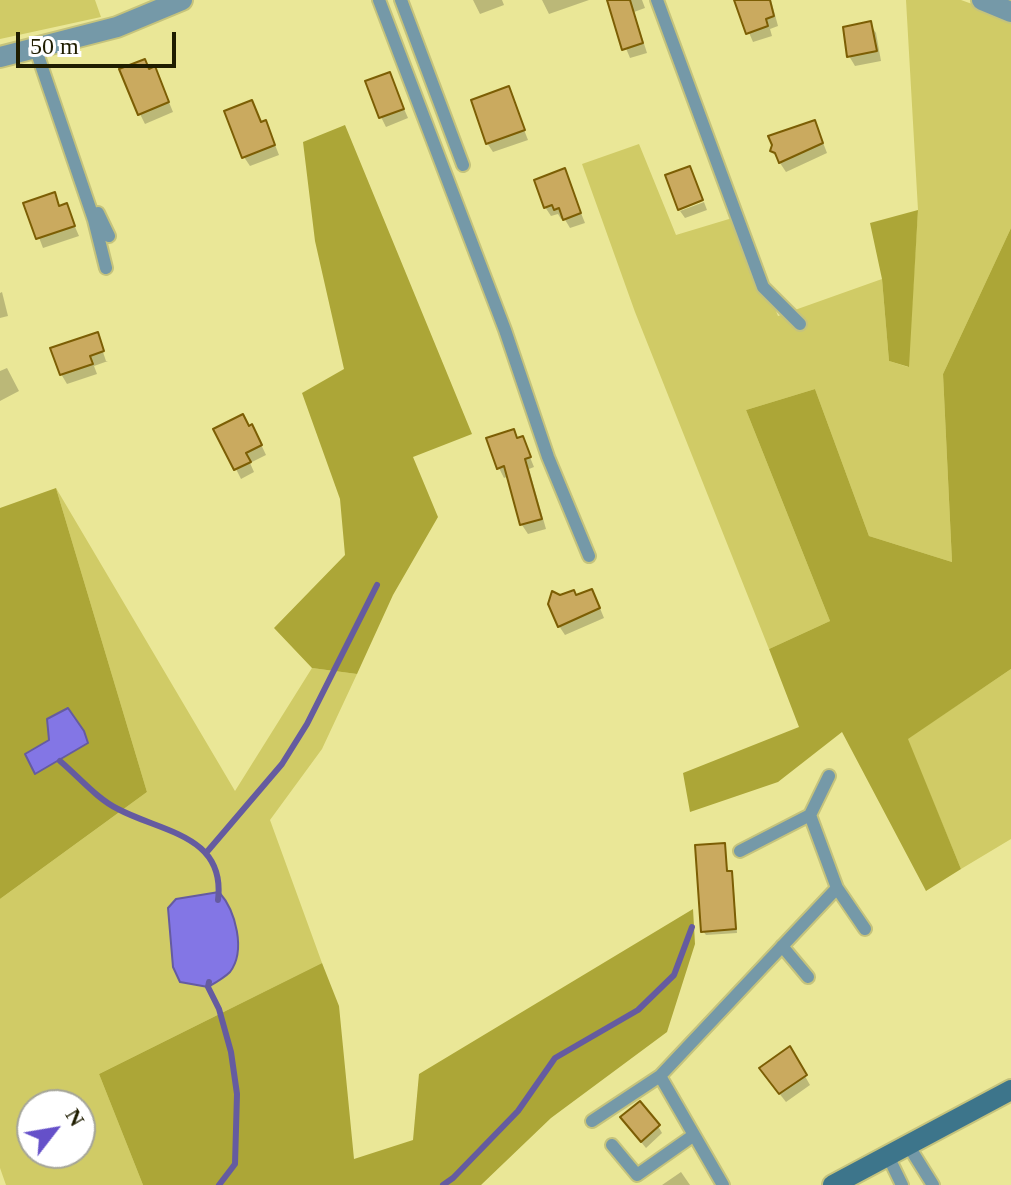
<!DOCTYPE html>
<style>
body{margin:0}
#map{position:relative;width:1011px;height:1185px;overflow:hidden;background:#eae797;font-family:Georgia,serif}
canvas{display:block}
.north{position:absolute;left:16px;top:1089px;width:80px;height:80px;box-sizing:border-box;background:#fff;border:2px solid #a5a599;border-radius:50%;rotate:59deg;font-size:22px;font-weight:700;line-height:32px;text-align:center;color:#1f1d00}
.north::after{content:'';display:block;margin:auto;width:28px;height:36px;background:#6550c9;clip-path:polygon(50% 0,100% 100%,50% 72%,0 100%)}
.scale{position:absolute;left:16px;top:32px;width:160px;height:36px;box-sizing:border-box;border:4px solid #1f1d00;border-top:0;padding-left:10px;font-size:24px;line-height:28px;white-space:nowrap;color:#1f1d00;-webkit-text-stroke:6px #fff;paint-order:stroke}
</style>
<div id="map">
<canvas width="1011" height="1185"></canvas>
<div class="north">N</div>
<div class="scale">50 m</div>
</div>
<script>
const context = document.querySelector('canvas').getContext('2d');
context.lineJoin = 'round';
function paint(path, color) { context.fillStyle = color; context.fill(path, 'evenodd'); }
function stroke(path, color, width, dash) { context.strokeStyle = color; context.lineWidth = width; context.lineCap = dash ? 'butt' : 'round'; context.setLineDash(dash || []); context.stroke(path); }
paint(new Path2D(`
 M0 0H95L101 17 0 39Z
 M906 0H961L1011 18V228L943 374 952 562 869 536 815 389 746 410 830 621 769 649 635 312 582 164 639 144 676 235 739 216 778 316 882 279 889 361 908 367 918 210Z
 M56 488 235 791 312 668 357 674 322 749 270 820 322 963 99 1074 143 1185H6L0 1168V899L147 792ZM32 1105H80V1153H32Z
 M1011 669V839L961 869 907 739Z`), '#d0cb66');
paint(new Path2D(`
 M345 125 472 434 413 457 438 517 393 595 357 674 312 668 274 628 345 555 340 499 302 393 344 369 315 241 303 142Z
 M918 210 909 367 889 361 882 279 870 223Z
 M1011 228V669L908 739 961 869 926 891 842 732 778 782 690 812 683 773 799 727 769 649 830 621 746 410 815 389 869 536 952 562 943 374Z
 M56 488 147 792 0 899V508Z
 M693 909 695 944 667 1032 551 1118 481 1185H143L99 1074 322 963 339 1006 354 1159 413 1140 419 1074Z`), '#aca637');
const water = new Path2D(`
 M68 708 84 731 88 743 35 774 25 754 49 740 47 719Z
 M219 892C236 911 246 951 230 972 224 978 215 983 208 987L180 982 173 967 168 908 176 899Z`);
paint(water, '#8376e5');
stroke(water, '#655ba0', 2);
paint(new Path2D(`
 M473 0H502L504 5 480 14Z
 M542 0H589L549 14Z
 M606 0H642L645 8 634 12 647 53 630 58Z
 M735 0H771L778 26 770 29 772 36 753 42Z
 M870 24 876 33 881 61 855 66 849 56Z
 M149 71 159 78 173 112 145 124 140 114Z
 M389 74 408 118 386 127 381 117Z
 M508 89 528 140 493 152 487 143Z
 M261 124 270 132 279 155 250 166 244 157Z
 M819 132 827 153 786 172 772 151Z
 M564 171 585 223 570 228 564 218 561 219 558 214 551 216 545 207Z
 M54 195 61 208 66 206 79 236 43 248 26 204Z
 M704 202 707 210 685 218 680 211Z
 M2 292 8 316 0 318V293Z
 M97 334 106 361H108L94 366 97 374 67 384 61 374Z
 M7 368 19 391 0 401V371Z
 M248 428 257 436 266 455 250 463 254 472 241 479 216 429Z
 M513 431 518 440 522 438 534 467 529 469 546 529 528 534 522 525 509 476 504 478 499 468Z
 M576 598 597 601 604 618 565 635 559 626Z
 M724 845 728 873 733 877 737 933 706 935 703 931Z
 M789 1048 810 1085 786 1102 767 1078Z
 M626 1124 658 1126 662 1133 646 1148Z
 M681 1172 690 1185H662Z`), '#0003');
stroke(new Path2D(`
 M60 761C78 776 97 799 118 809 161 832 226 835 218 900
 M206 853 282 764 307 724 377 585
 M209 982 208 987 219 1009 231 1052 237 1094 235 1164 219 1185
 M443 1185 453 1178 518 1111 555 1058 638 1010 674 975 692 927`), '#655ba0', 6);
const building = new Path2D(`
 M607 0H630L643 43 622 50Z
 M734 0H770L774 16 766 19 768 26 746 34Z
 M871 21 877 51 847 57 843 27Z
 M145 59 149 69 155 66 169 102 138 115 119 69Z
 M390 72 404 109 379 118 365 81Z
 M509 86 525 130 486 144 471 100Z
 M252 100 261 122 266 120 275 145 242 158 224 111Z
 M815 120 823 143 779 163 775 153 770 151 772 145 768 136Z
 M690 166 703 200 678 210 665 175Z
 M565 168 581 213 563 220 559 208 554 210 552 205 544 208 534 180Z
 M55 192 59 206 67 203 75 226 36 239 23 203Z
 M98 332 104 351 90 356 93 364 60 375 50 348Z
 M243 414 249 426 252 424 262 445 246 453 251 462 234 470 213 429Z
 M514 429 517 438 523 436 531 457 525 459 542 519 520 525 504 466 497 469 486 438Z
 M592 589 600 608 558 627 548 604 552 591 560 595 574 590 576 595Z
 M725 843 727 871H732L736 929 701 932 695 845Z
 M790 1046 807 1075 779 1094 759 1068Z
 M640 1101 660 1125 641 1142 620 1117Z`);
paint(building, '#caaa5f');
stroke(building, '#7c5e04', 2);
const lane = new Path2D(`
 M379 0 505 330 548 457 589 556
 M401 0 463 165
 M657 0 763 287 800 324
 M36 50 94 220 106 268
 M98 213 109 236
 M810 815 829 776
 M837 888 865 929
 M782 946 808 977
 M592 1121 660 1076
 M612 1145 637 1175 694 1135
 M908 1145 933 1185
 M888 1156 902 1185
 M723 1185 660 1076 837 888 810 815 740 851`);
const street = new Path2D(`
 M982 0 1011 12
 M0 57 117 27 182 0`);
const secondary = new Path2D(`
 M833 1185 1011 1090`);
stroke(lane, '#c5c37c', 16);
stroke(street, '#c5c37c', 24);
stroke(secondary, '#c5c37c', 24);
stroke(lane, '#7599a8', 12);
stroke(street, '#7599a8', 20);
stroke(secondary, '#3d758b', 20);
</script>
